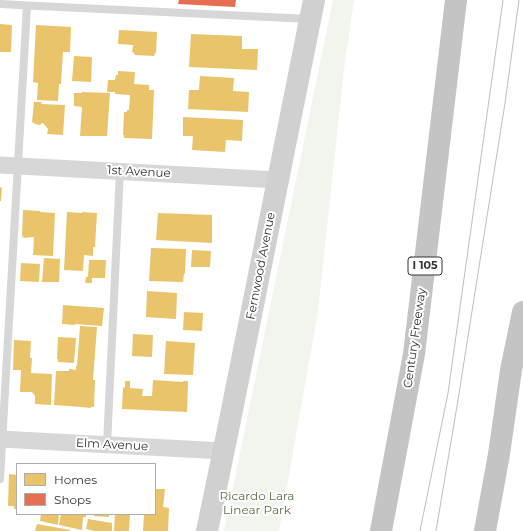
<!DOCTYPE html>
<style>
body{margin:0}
#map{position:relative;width:523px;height:531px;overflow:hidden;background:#fff;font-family:Montserrat,sans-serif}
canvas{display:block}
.legend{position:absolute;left:16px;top:463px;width:140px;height:52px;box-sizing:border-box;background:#fff;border:1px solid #adadad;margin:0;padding:5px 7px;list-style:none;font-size:12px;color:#333}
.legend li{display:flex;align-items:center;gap:8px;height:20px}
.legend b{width:20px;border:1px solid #adadad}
</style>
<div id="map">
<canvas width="523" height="531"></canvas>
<ul class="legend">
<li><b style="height:11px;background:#e9c46a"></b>Homes</li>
<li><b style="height:11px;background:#e76f51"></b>Shops</li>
</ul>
</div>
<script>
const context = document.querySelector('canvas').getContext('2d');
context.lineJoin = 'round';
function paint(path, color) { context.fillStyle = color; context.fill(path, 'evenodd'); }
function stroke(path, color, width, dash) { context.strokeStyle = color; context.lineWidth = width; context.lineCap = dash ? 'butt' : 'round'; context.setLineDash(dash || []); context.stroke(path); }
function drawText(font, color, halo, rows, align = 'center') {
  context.font = font + ' Montserrat,sans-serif'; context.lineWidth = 4; context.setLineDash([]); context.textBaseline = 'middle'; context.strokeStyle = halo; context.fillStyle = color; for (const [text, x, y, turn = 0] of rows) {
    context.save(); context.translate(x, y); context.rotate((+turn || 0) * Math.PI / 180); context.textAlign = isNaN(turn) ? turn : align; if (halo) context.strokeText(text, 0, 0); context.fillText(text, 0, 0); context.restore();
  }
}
paint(new Path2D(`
 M333 0H354L344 69 318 311 279 531H224Z`), '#f1f5ed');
paint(new Path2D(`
 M0 24 12 25 11 52H0Z
 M36 25 71 27 70 52H63L61 84H59L58 101 37 100 38 83 33 82Z
 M119 30 157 32 156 53H155L154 56 135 55 133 52H132L133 45 118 44Z
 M191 34 242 36V49H258L257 70 189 67Z
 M74 56 92 57 91 82 72 81Z
 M118 71 135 72 134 84 149 85V90H154L152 139 124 138V135H123L124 112H127V110H129L130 95 115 94V92H107L108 80H115L116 75H118Z
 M200 76 234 78 233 91 249 92 248 112 188 109 189 90H199Z
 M82 92 110 93 107 136H80L82 107 74 106V93H82Z
 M34 102H42L41 104 65 105 63 135 47 134 48 129 43 123H42L40 125 35 124 32 122Z
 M183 117 243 120 242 141 226 140 225 152 192 150 193 136H183Z
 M0 187 2 188 1 201H0Z
 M23 210 40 211V212L55 213 53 256 33 255 34 237 23 238 24 236 22 237Z
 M67 212 82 213V212L97 213 95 247H93V256L84 255 83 271 64 270Z
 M158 213 212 215V243L156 240Z
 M151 248 186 249 185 273 184 274 183 282 149 281Z
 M192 250 211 251 210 267H191Z
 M44 258 60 259 59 282H42Z
 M89 260H106L105 278H92V283H85L86 277H88Z
 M21 263 40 264 39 282 20 281Z
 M147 291 177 293 176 319 146 317Z
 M63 305 104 308 102 326 75 324V325L62 324Z
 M184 312 203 313 202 331 183 330Z
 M80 326 97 327 93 380H95L94 407H91V408L81 407 54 405 56 371H69V369L76 370V366H77Z
 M133 334 153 335 152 357 132 356Z
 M58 337 76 338 74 363 58 362V359H57Z
 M14 340 31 341 30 358H32L31 373 52 374 51 405 35 404V396L32 392H20L21 370H13Z
 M166 341 195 343 193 375 164 374Z
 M153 380 183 382V381H188L187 412 122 409 123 387 125 388V381H130V388L143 389 142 396H152Z
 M9 474 17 475V509H14V506H8Z
 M155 489H165L163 507 169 508 168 531H143L144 514H155Z
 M41 514H59L58 525 40 521Z
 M61 514H86V517H83L82 530 59 525Z
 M94 514H109V517L94 516Z
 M115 514H130L129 531H114Z
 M88 519 112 523V531H95L86 529Z
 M37 524 70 530V531H35Z`), '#e9c46a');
paint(new Path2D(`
 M179 0H236L235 7 178 4Z`), '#e76f51');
stroke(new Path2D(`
 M0 4 38 6 310 19
 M107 445 120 171
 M0 479 27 6`), '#d7d7d7', 8);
stroke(new Path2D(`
 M0 165 278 180
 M0 439 223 451`), '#d7d7d7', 17);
stroke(new Path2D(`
 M207 531 228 430 314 0`), '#d0d0d0', 22);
stroke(new Path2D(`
 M381 531 414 354 456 0
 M485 531 499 454 511 370 523 312`), '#c4c4c4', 22);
stroke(new Path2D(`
 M420 531 448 393 503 0
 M436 531 459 394 463 368 505 103 519 0`), '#bebebe', 1);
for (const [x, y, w] of [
 [425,266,34]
]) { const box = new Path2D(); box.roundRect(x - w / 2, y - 9, w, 18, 3); context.fillStyle = '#fff'; context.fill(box); stroke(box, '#333', 1); }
drawText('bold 11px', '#333', null, [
 ["I 105",425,266]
]);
drawText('12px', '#333', '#fff', [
 ["1st Avenue",139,172,3],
 ["Fernwood Avenue",261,266,-79],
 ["Century Freeway",415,338,-82],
 ["Elm Avenue",112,445,3]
]);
drawText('12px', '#56703f', '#fff', [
 ["Ricardo Lara",257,496],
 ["Linear Park",257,510]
]);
</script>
